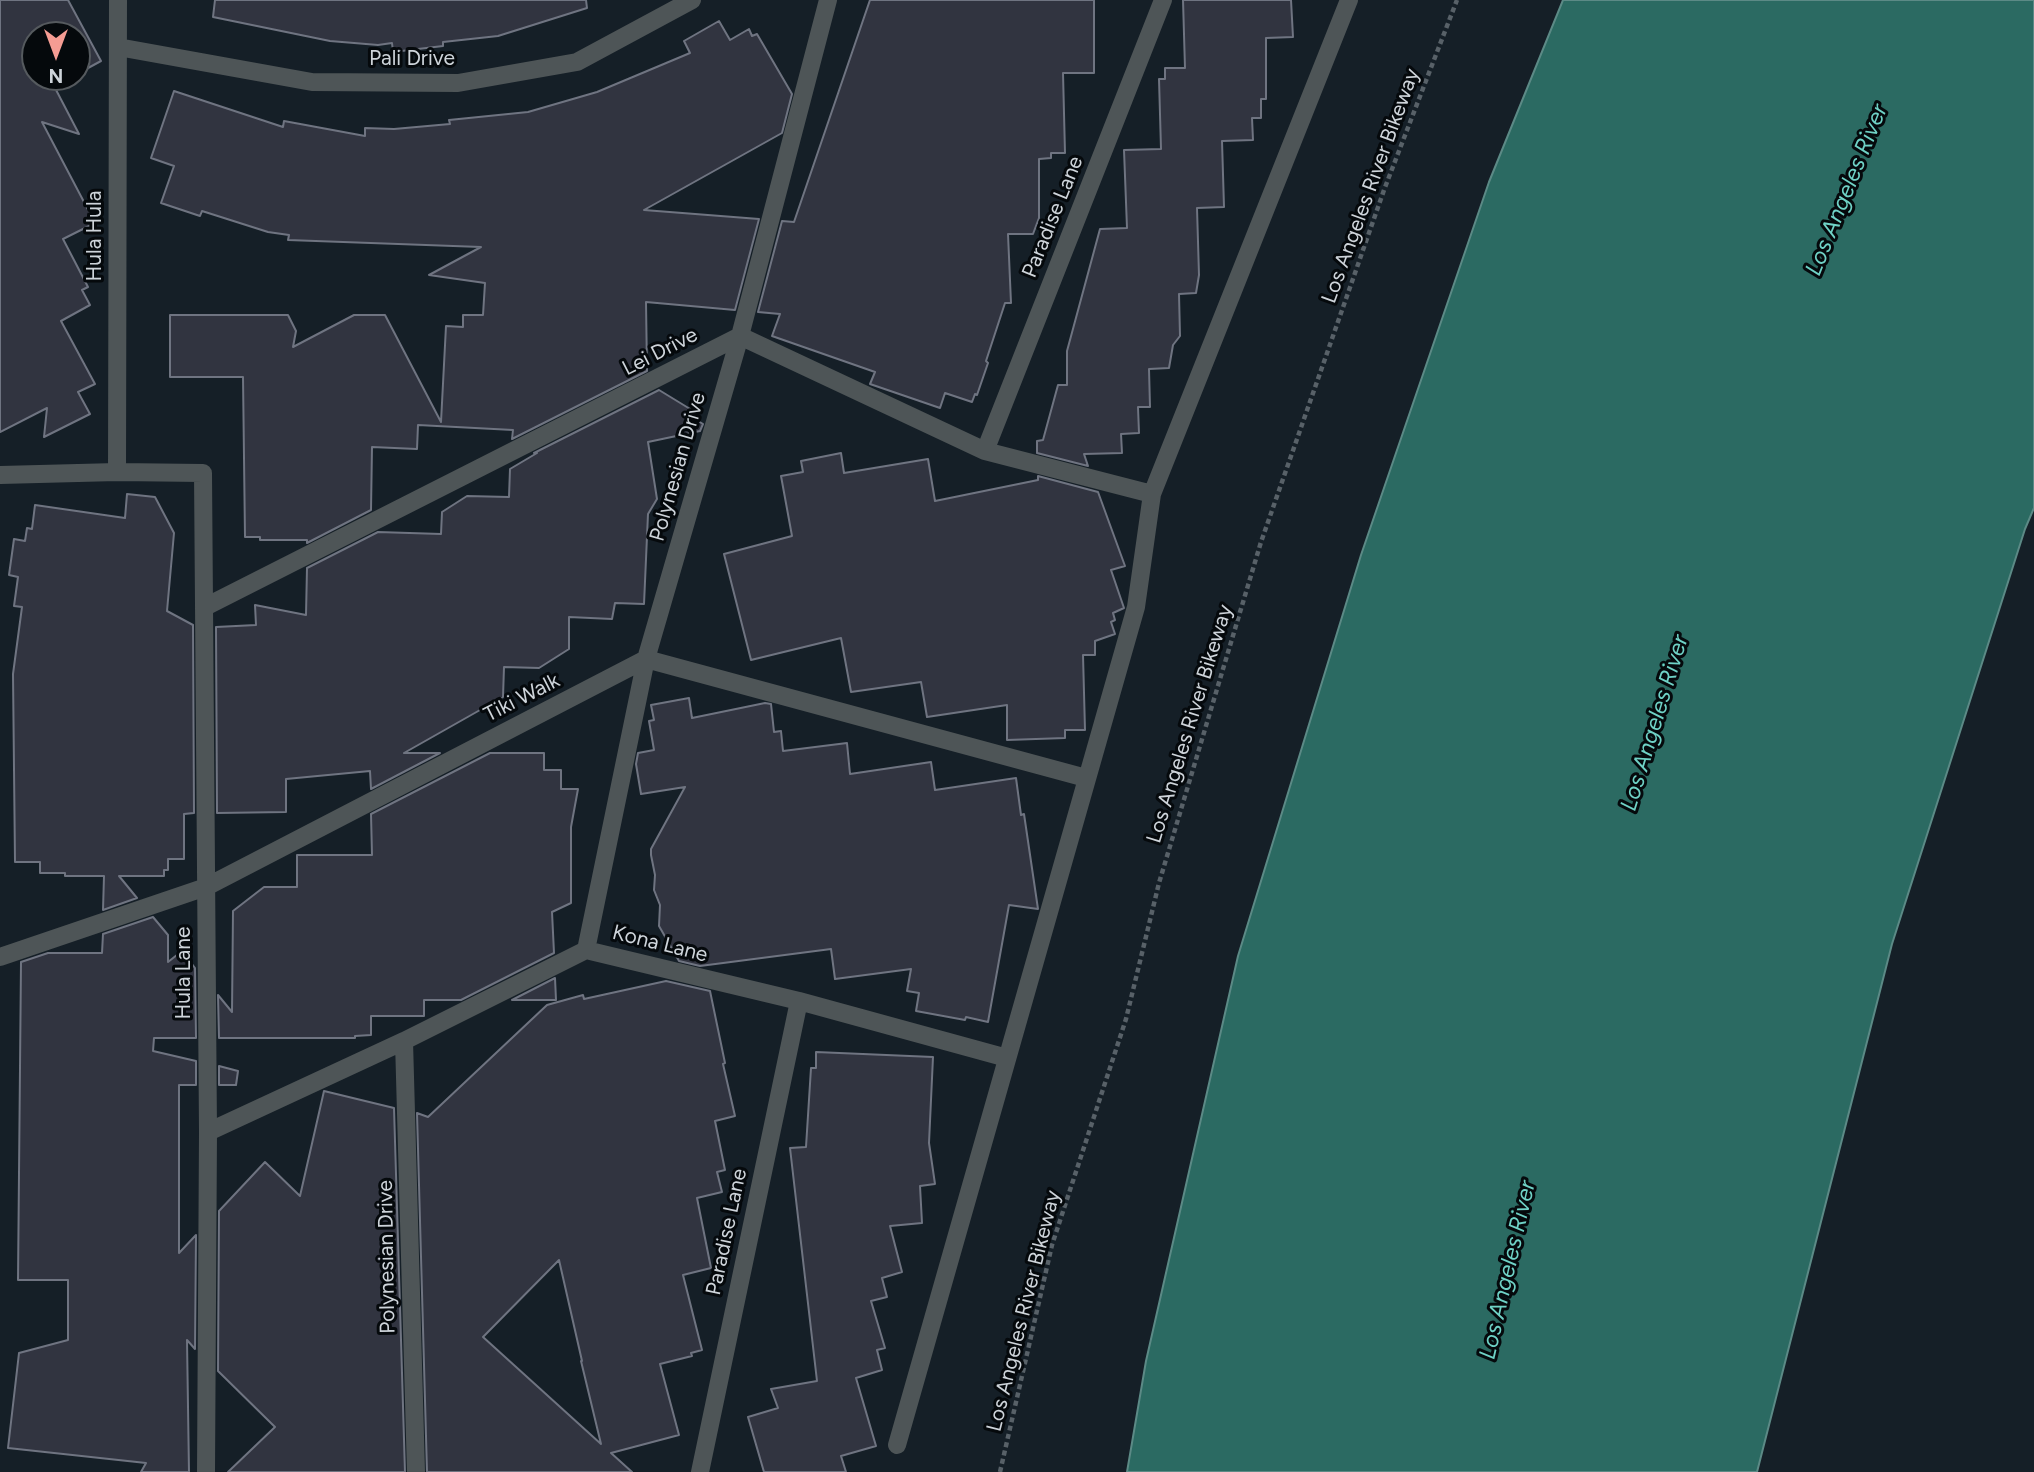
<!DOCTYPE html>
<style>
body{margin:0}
#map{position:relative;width:2034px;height:1472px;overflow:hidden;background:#151f27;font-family:Figtree,sans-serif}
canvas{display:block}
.north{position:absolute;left:21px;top:21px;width:70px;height:70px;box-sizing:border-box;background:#05090c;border:2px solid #555a5e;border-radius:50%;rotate:180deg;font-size:19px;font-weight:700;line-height:28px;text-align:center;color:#ced4da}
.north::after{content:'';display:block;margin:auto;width:24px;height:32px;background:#f59c93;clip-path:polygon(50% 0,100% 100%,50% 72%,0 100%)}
</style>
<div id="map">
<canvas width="2034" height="1472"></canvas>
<div class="north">N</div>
</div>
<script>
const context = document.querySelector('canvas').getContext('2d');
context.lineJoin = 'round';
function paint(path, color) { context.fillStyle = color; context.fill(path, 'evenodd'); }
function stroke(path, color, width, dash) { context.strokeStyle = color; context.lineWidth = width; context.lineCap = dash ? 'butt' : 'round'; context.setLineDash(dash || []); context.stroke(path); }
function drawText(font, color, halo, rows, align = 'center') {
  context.font = font + ' Figtree,sans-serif'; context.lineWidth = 6; context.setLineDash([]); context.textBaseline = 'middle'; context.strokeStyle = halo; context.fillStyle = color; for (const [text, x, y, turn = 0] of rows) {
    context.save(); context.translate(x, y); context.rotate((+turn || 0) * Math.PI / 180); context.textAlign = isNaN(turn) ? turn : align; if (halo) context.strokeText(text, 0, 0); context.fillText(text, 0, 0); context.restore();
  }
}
const water = new Path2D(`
 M1563 0H2034V508L2025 529 1892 944 1757 1472H1127L1146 1361 1238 956 1361 555 1489 182Z`);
paint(water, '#2b6a62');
stroke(water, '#5c8a86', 2);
const building = new Path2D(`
 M0 0H68L101 61 77 74V35H35V77H71L54 86 79 134 42 122 95 223 63 239 88 287 82 290 90 305 61 321 95 384 78 392 90 414 44 437 47 408 0 432Z
 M215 0H586L587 8 498 36 443 42V46L393 52 392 43 378 45 330 41 213 17Z
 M870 0H1094V73H1063L1065 153H1051V158L1039 159V218L1033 234H1008L1011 303H1005L986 361 988 363 977 395 975 394 972 402 945 393 940 408 870 384 875 372 772 336 780 314 758 312 782 221 794 222Z
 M1183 0H1291L1293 37 1266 38V99H1261V118H1252L1253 140 1222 141 1224 207 1197 208 1199 275 1196 293 1179 294 1180 336 1173 345 1169 368 1149 369 1150 407H1138L1139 433 1121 434 1122 453 1084 454 1088 466 1037 453V441L1043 440 1058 385H1067V351L1100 229 1127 228 1124 150 1161 149 1159 79H1165V68H1185Z
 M719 21 730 40 749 29 752 36 757 34 792 94 782 133 644 210 759 219 735 310 646 302 647 371 512 439 513 430 418 425 417 449 372 447 371 510 307 543V540H260V537H245L243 377H170V315H288L296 331 293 347 354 315H385L441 422 446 326 463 327V315H483L485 283 429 275 481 247 288 240 289 235 268 232 202 211 200 216 161 203 174 166 151 158 174 91 283 127 284 121 365 136V128L394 129 450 124 449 120 528 112 597 92 690 53 684 41Z
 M659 390 695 412 690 416 703 424 700 431 648 442 657 499 648 514 644 604 615 603 612 619 569 617V649L539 668 504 667 503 697 404 753H440L371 789 370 771 286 779V812L217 813 216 627 256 625 255 605 306 615 307 568 378 532 441 534 442 512 467 496 509 497 510 469 537 453H534Z
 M841 453 844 473 928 459 935 501 1038 480V476L1098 492 1125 566 1111 570 1124 608 1113 613 1115 620 1111 622 1115 634 1095 641V655H1083L1085 730H1065V738L1007 740V705L927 717 921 682 851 692 841 638 751 660 724 554 792 536 781 476 803 472 801 461Z
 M127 494 155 497 174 533 167 611 193 625 194 813 184 814V859H168V870H164V876H119L137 898 103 910 104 876H65V873H40V862H15L13 674 22 607 14 606 18 577 9 575 14 539 25 541 27 528 32 529 35 505 125 518Z
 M689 698 692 718 765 703 771 704 774 732 781 731 783 751 847 743 850 774 931 762 935 790 1016 778 1021 815 1024 814 1038 909 1009 905 988 1022 966 1017 965 1020 916 1011 919 993 907 991 911 969 835 979 831 949 700 966 679 961 659 926 660 905 654 890 655 875 651 855V849L685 787 641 794 636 764 638 753 654 750 649 721 654 720 651 705Z
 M490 753H544V770H561V789H578L571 827V903L552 912 554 953 461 1000H424V1016H371V1035L355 1036V1038H219L218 995 232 1012 233 911 264 887H297V855H372L371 814Z
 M153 917 168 935V962L182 951 195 968 196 1038H154L153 1051 196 1061V1085H179V1253L196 1235 195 1349 187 1340 189 1472H141L146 1463 8 1448 19 1353 68 1340V1280H18L21 962 48 953H102L103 934Z
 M555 978 556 1000H512Z
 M666 981 710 991 725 1063 723 1064 735 1116 715 1121 725 1170 717 1172 722 1192 697 1198 711 1268 683 1275 702 1350 691 1353 692 1356 660 1364 679 1435 611 1453 632 1472H427L417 1113 428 1117 547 1005 583 995 584 999ZM559 1260 582 1361H581L601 1444 483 1337Z
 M816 1052 933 1057 929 1143 935 1184 920 1186 922 1223 890 1226 902 1272 882 1278 887 1297 871 1301 885 1348 877 1350 882 1370 856 1378 876 1446 841 1456 846 1472H764L748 1417 778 1408 771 1389 817 1381 790 1148 806 1147 811 1068H816Z
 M219 1066 238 1071 236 1085H219Z
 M324 1091 394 1108 405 1472H228L275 1427 218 1371 219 1211 265 1162 300 1196Z`);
paint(building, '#313440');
stroke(building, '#6f7481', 2);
stroke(new Path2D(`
 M1000 1472 1052 1245 1126 1019 1159 883 1261 542 1384 190 1457 0`), '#586168', 4.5, [5, 3.5]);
stroke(new Path2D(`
 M118 47 312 82 458 83 577 62 692 0
 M985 451 1163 0
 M117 472 118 0
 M0 475 117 472 203 473 208 1132 206 1472
 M205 607 740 336 985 451 1152 494
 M586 950 646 659 740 336 828 0
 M0 957 206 887 646 659 1086 778
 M404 1041 416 1472
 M208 1132 404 1041 586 950 799 1001 1007 1058
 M897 1445 1136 607 1152 494 1349 0
 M700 1472 799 1001`), '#4e5557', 18);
drawText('21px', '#ced4da', '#05090c', [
 ["Pali Drive",412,59],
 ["Los Angeles River Bikeway",1371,186,-70],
 ["Paradise Lane",1053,217,-68],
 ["Hula Hula",95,236,-90],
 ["Lei Drive",660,352,-27],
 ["Polynesian Drive",678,467,-74],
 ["Tiki Walk",522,698,-27],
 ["Los Angeles River Bikeway",1190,724,-73],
 ["Kona Lane",660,944,14],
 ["Hula Lane",184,973,-90],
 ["Paradise Lane",727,1232,-78],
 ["Polynesian Drive",387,1257,-91],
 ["Los Angeles River Bikeway",1024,1311,-76]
]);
drawText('italic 23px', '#6fd2c6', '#05090c', [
 ["Los Angeles River",1847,190,-68],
 ["Los Angeles River",1655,723,-73],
 ["Los Angeles River",1508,1270,-77]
]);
</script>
